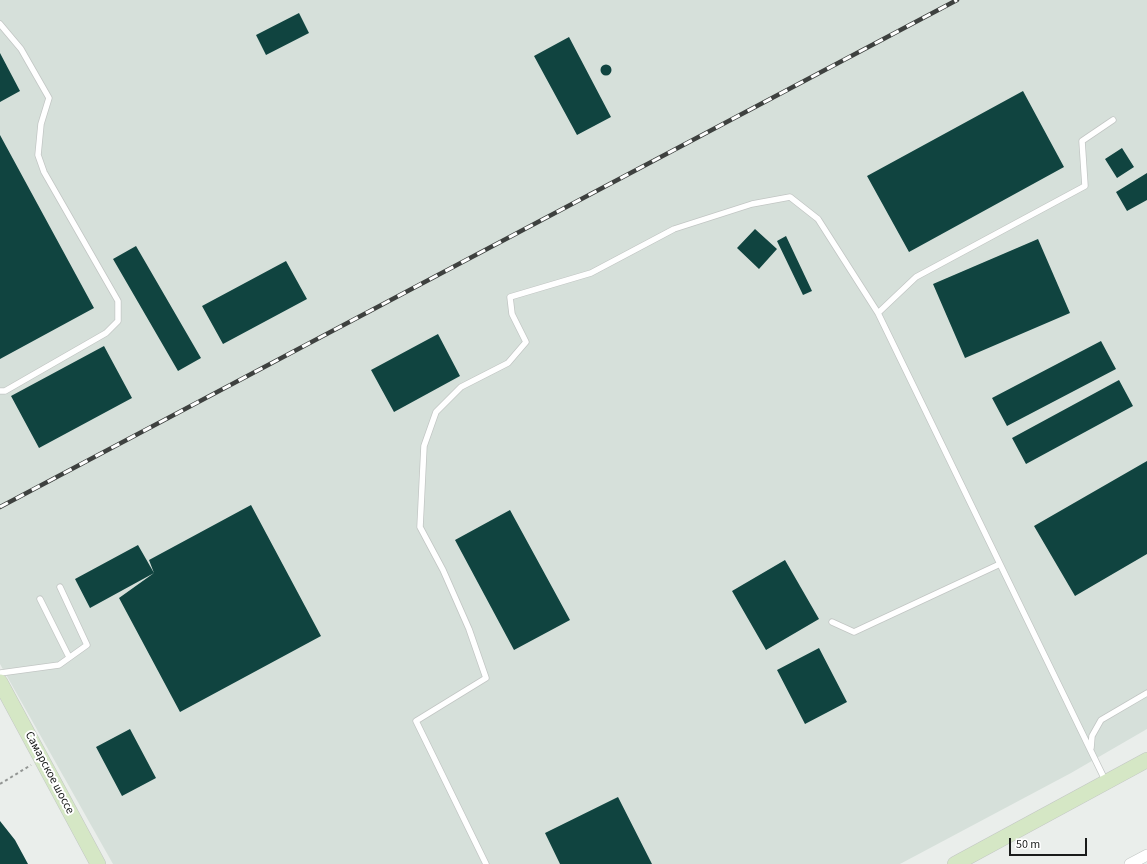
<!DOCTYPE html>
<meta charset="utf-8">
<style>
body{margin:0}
#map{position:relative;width:1147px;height:864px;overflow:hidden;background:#eaeeeb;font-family:"Source Sans 3",sans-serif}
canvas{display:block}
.scale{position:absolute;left:1009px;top:838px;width:78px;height:18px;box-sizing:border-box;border:2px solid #191b1a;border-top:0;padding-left:5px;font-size:12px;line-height:14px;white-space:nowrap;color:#191b1a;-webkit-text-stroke:3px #fff;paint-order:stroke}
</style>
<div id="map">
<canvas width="1147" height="864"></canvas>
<div class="scale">50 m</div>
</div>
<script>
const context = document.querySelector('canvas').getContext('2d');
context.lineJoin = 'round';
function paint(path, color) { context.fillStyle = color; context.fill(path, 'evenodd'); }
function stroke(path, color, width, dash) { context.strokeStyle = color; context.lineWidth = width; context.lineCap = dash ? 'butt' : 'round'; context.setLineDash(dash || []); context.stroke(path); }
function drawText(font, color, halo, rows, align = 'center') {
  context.font = font + ' "Source Sans 3",sans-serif'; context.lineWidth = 4; context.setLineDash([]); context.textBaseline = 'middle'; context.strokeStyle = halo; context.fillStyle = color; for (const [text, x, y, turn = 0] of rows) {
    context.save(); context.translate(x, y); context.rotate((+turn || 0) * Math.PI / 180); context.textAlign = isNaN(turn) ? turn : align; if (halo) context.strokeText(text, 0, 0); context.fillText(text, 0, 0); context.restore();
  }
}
paint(new Path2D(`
 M0 0H1147V729L1071 773 900 864H113L0 664Z`), '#d6e0da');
paint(new Path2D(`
 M299 13 309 33 266 55 256 35Z
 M569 37 611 117 577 135 534 56Z
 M0 53 20 91 0 102Z
 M600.5 70a5.5 5.5 0 1 1 11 0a5.5 5.5 0 1 1-11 0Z
 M1023 91 1064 167 909 252 867 176Z
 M0 135 94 308 0 359Z
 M1122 148 1134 167 1117 178 1105 159Z
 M1147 173V200L1127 211 1116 192Z
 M755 229 777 249 759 269 737 248Z
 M786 236 812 291 803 295 777 241Z
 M1038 239 1070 313 965 358 933 284Z
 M136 246 201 358 178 371 113 259Z
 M286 261 307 299 223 344 202 306Z
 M438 334 460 376 394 412 371 370Z
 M1101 341 1116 369 1007 426 992 398Z
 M104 346 132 398 39 448 11 396Z
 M1119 380 1133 406 1026 464 1012 438Z
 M1147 461V554L1075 596 1034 526Z
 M251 505 321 636 180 712 119 598 154 573 149 560Z
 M510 510 570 620 514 650 455 540Z
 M138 545 154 573 90 608 75 579Z
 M785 560 819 619 766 650 732 591Z
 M819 648 847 702 805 724 777 670Z
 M130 729 156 778 122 796 96 747Z
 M618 797 652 864H560L545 833Z
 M0 821 15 840 28 864H0Z`), '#104440');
const lane = new Path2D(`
 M0 24 21 49 49 98 41 124 38 155 44 172 118 301V321L106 333 5 391H0
 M40 599 69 657
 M832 622 854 632 1000 564
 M0 673 59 665 87 645 60 587
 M1091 748 1092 736 1101 720 1147 693
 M1106 782 878 313 916 277 1085 186 1082 141 1113 120
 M486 864 416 721 486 678 469 629 443 570 420 527 424 446 436 412 461 387 508 363 526 342 512 314 510 297 591 273 674 229 752 204 790 197 818 219 878 313`);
const street = new Path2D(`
 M1130 864 1147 855`);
const secondary = new Path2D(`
 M0 682 98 864
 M955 864 1147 760`);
stroke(lane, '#c2c6c4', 7);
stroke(street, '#c2c6c4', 12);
stroke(secondary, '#c2c6c4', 16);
stroke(new Path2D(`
 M0 784 31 765`), '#939694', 2, [3, 3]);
stroke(lane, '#fff', 5.5);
stroke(street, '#fff', 11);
stroke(secondary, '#d5e7c5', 15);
const rail = new Path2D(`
 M0 507 957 0`);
stroke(rail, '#3e413f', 4.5);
stroke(rail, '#fff', 3, [9]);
drawText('12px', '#191b1a', '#fff', [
 ["Самарское шоссе",49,773,62]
]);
</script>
